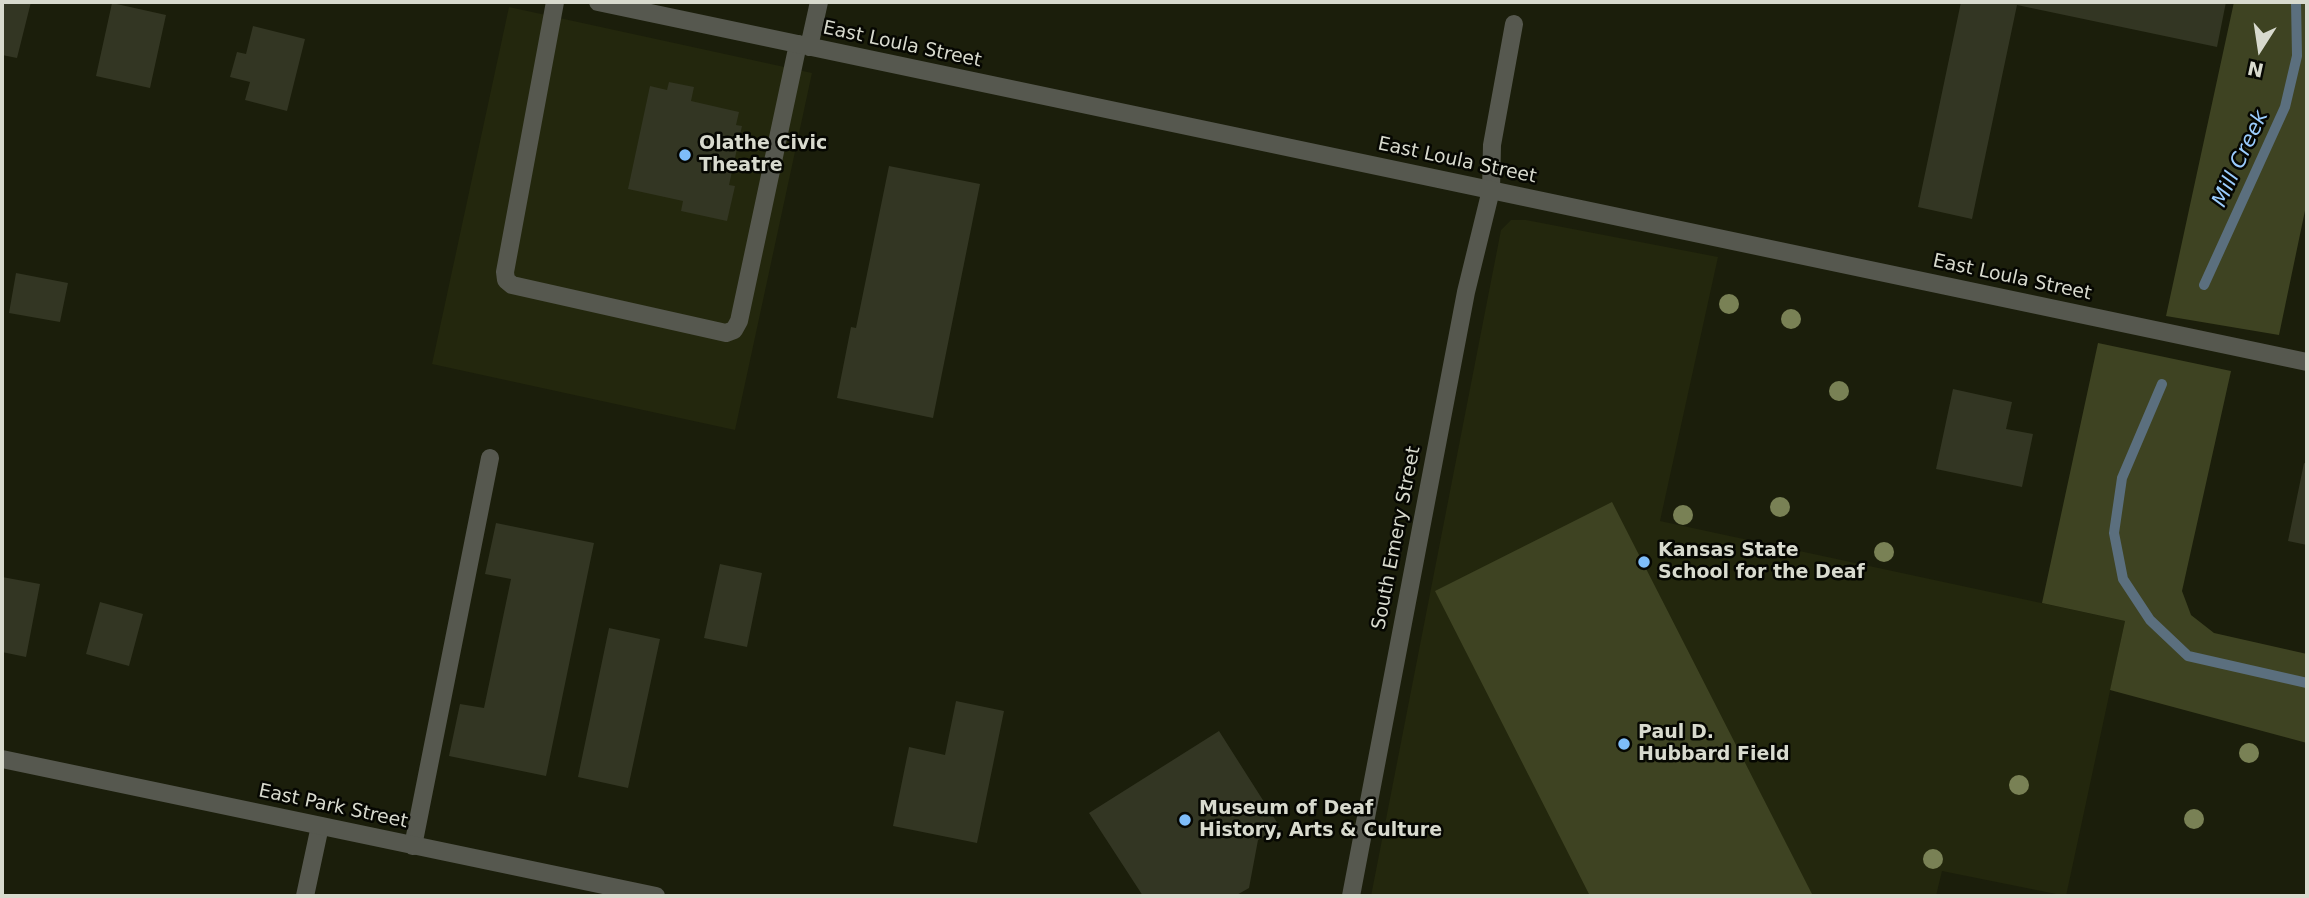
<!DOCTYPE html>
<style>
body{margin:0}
#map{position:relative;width:2309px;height:898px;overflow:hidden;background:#1b1e0b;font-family:"DejaVu Sans",sans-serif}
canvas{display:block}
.frame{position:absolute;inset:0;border:4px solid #d8dace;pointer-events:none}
.north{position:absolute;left:2225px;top:14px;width:70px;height:70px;-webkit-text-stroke:5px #060702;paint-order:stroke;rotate:192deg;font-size:19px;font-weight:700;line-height:28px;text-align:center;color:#d8dace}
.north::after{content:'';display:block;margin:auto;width:24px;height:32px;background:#d8dace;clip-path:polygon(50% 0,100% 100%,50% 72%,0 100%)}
</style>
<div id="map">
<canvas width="2309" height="898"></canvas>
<div class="frame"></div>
<div class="north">N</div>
</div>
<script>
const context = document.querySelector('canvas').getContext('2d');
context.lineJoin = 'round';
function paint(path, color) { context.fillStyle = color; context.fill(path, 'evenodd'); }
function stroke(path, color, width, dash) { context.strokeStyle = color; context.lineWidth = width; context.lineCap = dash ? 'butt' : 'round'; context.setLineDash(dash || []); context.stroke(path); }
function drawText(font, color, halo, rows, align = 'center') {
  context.font = font + ' "DejaVu Sans",sans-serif'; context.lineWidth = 5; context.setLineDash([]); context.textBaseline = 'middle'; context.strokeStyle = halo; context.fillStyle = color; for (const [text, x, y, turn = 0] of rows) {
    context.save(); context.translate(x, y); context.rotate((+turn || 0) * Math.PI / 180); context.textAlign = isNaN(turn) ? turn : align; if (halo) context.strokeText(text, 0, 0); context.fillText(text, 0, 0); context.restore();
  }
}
paint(new Path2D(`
 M509 7 812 73 735 430 432 364Z
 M1511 220H1526L1718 257 1660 521 2125 621 2066 896 1942 871 1936 896H1371L1501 230Z`), '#23270d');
paint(new Path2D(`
 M2234 2H2307V201L2279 335 2166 316Z
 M2098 343 2231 371 2182 591 2191 615 2214 633 2307 654V743L2110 690 2125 621 2042 603Z
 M1612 502 1813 896H1590L1435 591Z`), '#3e4322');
stroke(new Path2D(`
 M2204 285 2285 107 2297 56 2296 2
 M2162 384 2122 478 2114 533 2123 579 2150 620 2188 656 2307 683`), '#5b6f7e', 10);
paint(new Path2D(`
 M2 2H31L17 58 2 55Z
 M1961 2H2226L2217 47 2017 5 1972 219 1918 207Z
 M112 3 166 15 150 88 96 76Z
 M253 26 305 39 287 111 245 100 250 82 230 77 237 52 246 54Z
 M669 82 694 87 691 101 739 112 736 125 742 126 729 185 735 186 727 221 681 211 683 201 628 189 650 86 667 90Z
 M889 166 980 184 933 418 837 398 851 327 856 328Z
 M16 273 68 283 60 322 9 313Z
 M1953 389 2012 402 2006 429 2033 434 2022 487 1936 469Z
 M2304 463 2307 464V545L2288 541Z
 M496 523 594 543 546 776 449 756 460 704 484 708 511 579 485 574Z
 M720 564 762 573 747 647 704 638Z
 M2 577 40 584 26 657 2 652Z
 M100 602 143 614 129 666 86 654Z
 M609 628 660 639 628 788 578 777Z
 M956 701 1004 711 977 843 893 826 909 747 945 755Z
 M1219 731 1280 827 1258 840 1249 888 1235 896H1143L1089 813Z`), '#333623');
stroke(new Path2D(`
 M555 2 505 272 506 280 512 285 726 333 734 330 739 321 798 44
 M1491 190 1492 145 1514 24
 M413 846 490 458
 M305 896 320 826`), '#56584f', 18);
stroke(new Path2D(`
 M598 2 2307 362
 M809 47 819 2
 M2 759 656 896
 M1351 896 1466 292 1491 190`), '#56584f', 18);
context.fillStyle = '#798155';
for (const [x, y] of [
 [1729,304],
 [1791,319],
 [1839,391],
 [1780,507],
 [1683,515],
 [1884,552],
 [2249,753],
 [2019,785],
 [2194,819],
 [1933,859]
]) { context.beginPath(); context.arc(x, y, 10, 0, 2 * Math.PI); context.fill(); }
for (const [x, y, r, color] of [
 [685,155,7,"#7ebdf9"],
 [1644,562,7,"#7ebdf9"],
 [1624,744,7,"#7ebdf9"],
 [1185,820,7,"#7ebdf9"]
]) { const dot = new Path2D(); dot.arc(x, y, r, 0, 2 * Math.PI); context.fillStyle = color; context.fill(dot); stroke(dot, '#060702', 2.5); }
drawText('19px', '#d8dace', '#060702', [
 ["East Loula Street",902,45,12],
 ["East Loula Street",1457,161,12],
 ["East Loula Street",2012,278,12],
 ["South Emery Street",1397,538,-79],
 ["East Park Street",333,807,12]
]);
drawText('bold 19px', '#d8dace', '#060702', [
 ["Olathe Civic",699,144],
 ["Theatre",699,166],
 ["Kansas State",1658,551],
 ["School for the Deaf",1658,573],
 ["Paul D.",1638,733],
 ["Hubbard Field",1638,755],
 ["Museum of Deaf",1199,809],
 ["History, Arts & Culture",1199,831]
], 'left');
drawText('italic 21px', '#9bcdfe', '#060702', [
 ["Mill Creek",2241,159,-65]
]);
</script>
